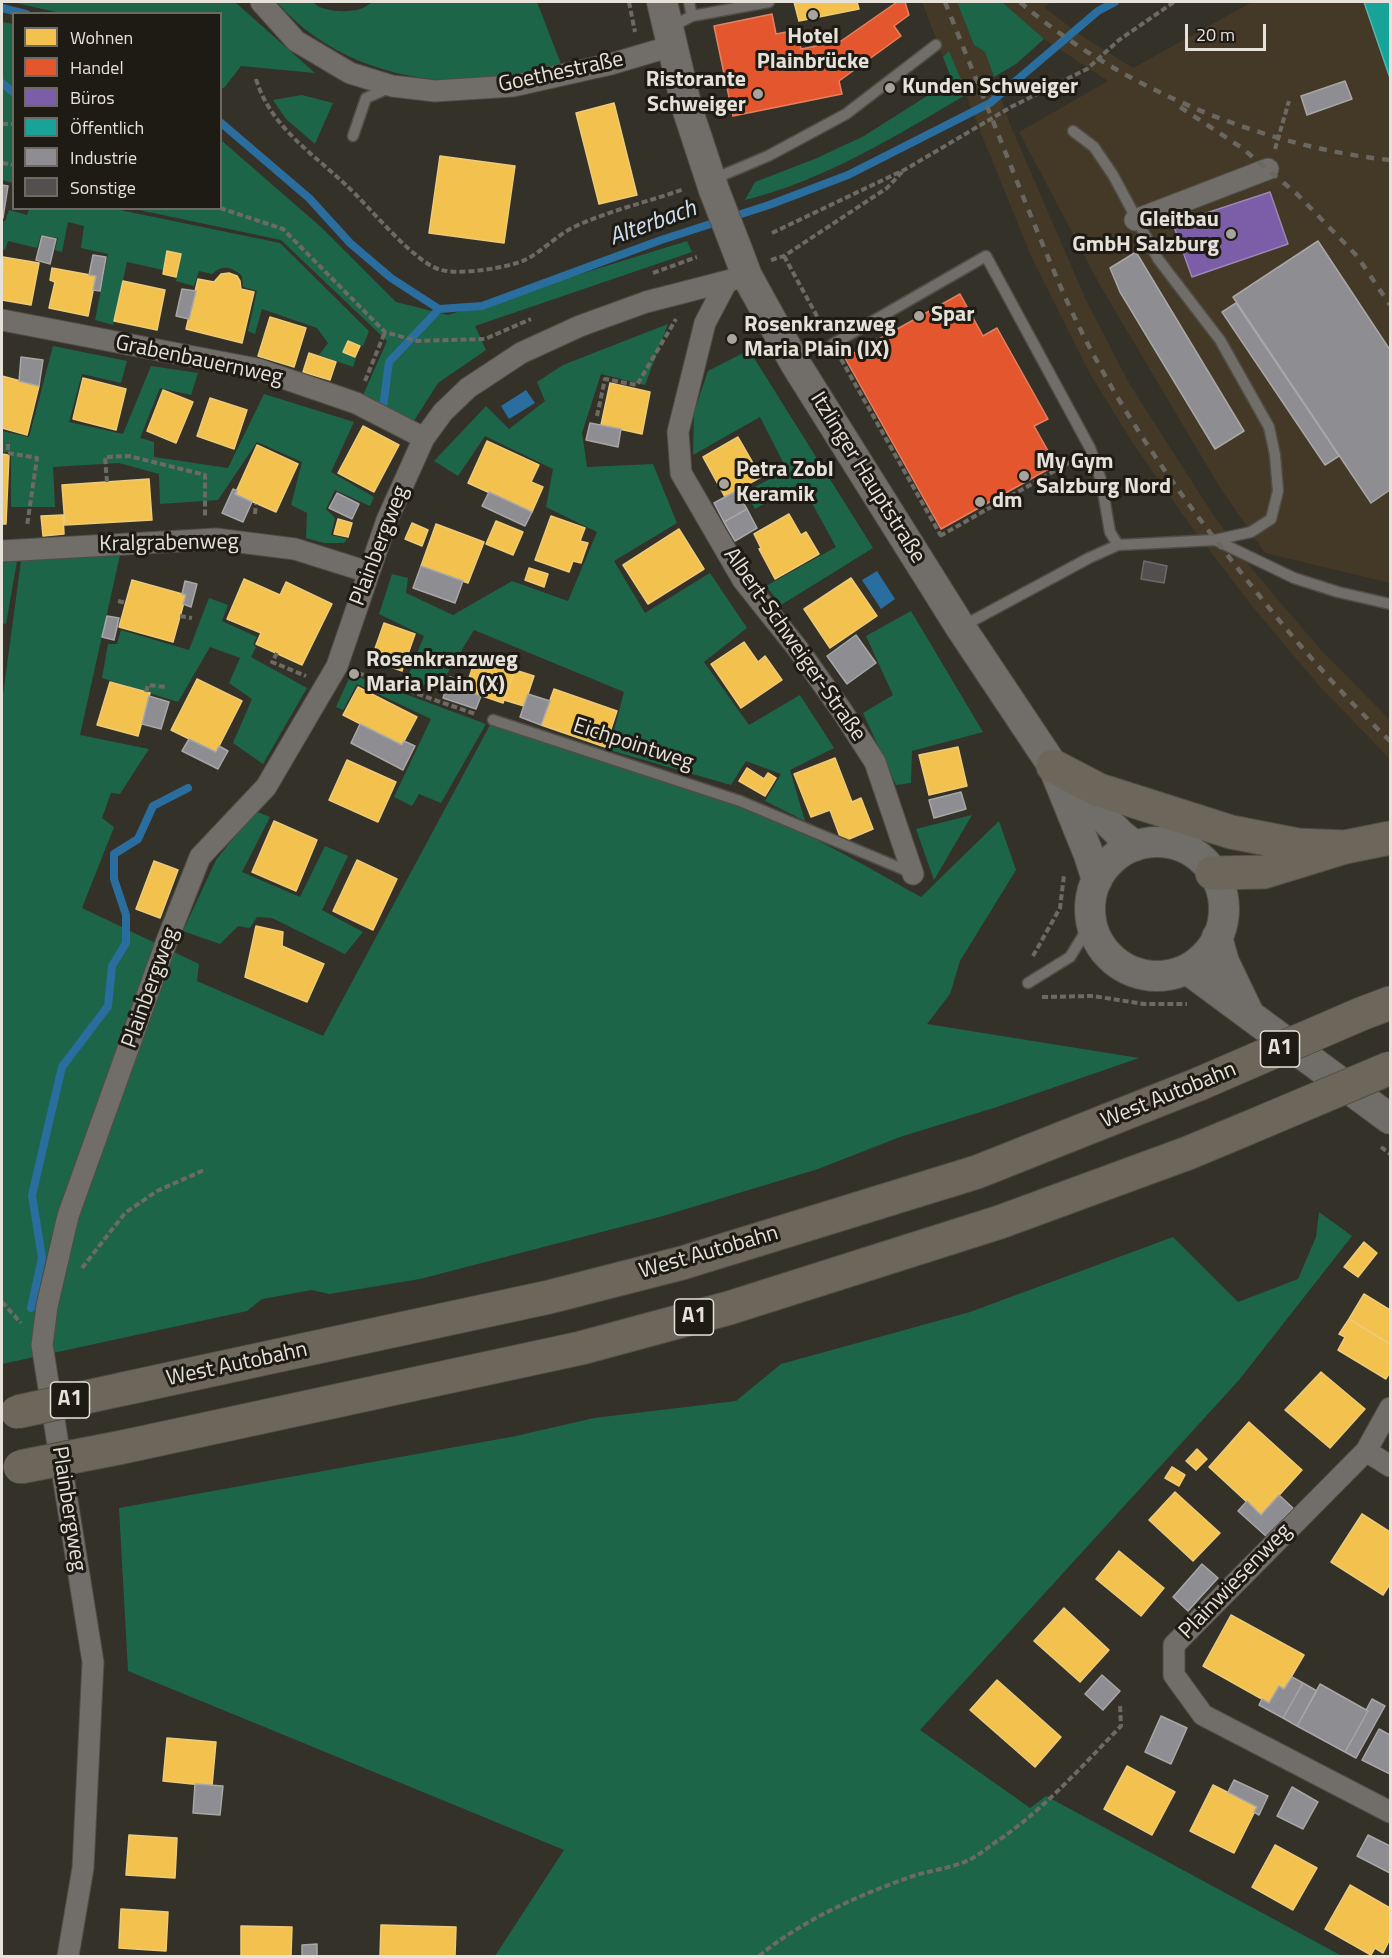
<!DOCTYPE html>
<meta charset="utf-8">
<style>
body{margin:0}
#map{position:relative;width:1392px;height:1958px;overflow:hidden;background:#343129;font-family:"Titillium Web",sans-serif}
canvas{display:block}
.frame{position:absolute;inset:0;border:3px solid #e6e2d9;pointer-events:none}
.legend{position:absolute;left:12px;top:12px;width:210px;height:198px;box-sizing:border-box;background:#1e1a14;border:2px solid #6e6a63;margin:0;padding:8px 10px;list-style:none;font-size:18px;color:#e6e2d9}
.legend li{display:flex;align-items:center;gap:12px;height:30px}
.legend b{width:30px;border:2px solid #6e6a63}
.scale{position:absolute;left:1185px;top:24px;width:81px;height:27px;box-sizing:border-box;border:3px solid #e6e2d9;border-top:0;padding-left:8px;font-size:18px;line-height:21px;white-space:nowrap;color:#e6e2d9;-webkit-text-stroke:4px #1e1a14;paint-order:stroke}
</style>
<div id="map">
<canvas width="1392" height="1958"></canvas>
<div class="frame"></div>
<ul class="legend">
<li><b style="height:16px;background:#f2c14e"></b>Wohnen</li>
<li><b style="height:16px;background:#e4572e"></b>Handel</li>
<li><b style="height:16px;background:#7b5ea7"></b>Büros</li>
<li><b style="height:16px;background:#17a398"></b>Öffentlich</li>
<li><b style="height:16px;background:#8d8d92"></b>Industrie</li>
<li><b style="height:16px;background:#524f4f"></b>Sonstige</li>
</ul>
<div class="scale">20 m</div>
</div>
<script>
const context = document.querySelector('canvas').getContext('2d');
context.lineJoin = 'round';
function paint(path, color) { context.fillStyle = color; context.fill(path, 'evenodd'); }
function stroke(path, color, width, dash) { context.strokeStyle = color; context.lineWidth = width; context.lineCap = dash ? 'butt' : 'round'; context.setLineDash(dash || []); context.stroke(path); }
function drawText(font, color, halo, rows, align = 'center') {
  context.font = font + ' "Titillium Web",sans-serif'; context.lineWidth = 6; context.setLineDash([]); context.textBaseline = 'middle'; context.strokeStyle = halo; context.fillStyle = color; for (const [text, x, y, turn = 0] of rows) {
    context.save(); context.translate(x, y); context.rotate((+turn || 0) * Math.PI / 180); context.textAlign = isNaN(turn) ? turn : align; if (halo) context.strokeText(text, 0, 0); context.fillText(text, 0, 0); context.restore();
  }
}
paint(new Path2D(`
 M922 2H957L974 45 985 52 1010 124 1086 300 1129 383 1212 513 1251 568 1321 650 1390 720V759L1322 689 1256 611 1190 525 1132 442 1090 374 1031 256 983 138 949 52 943 57Z
 M1002 2H1052L1044 7 1082 36 1133 68 1252 2H1390V583L1265 553 1219 486 1101 287 1019 132 1108 81 1044 39Z`), '#433926');
paint(new Path2D(`
 M12 2H235L315 73 241 66 224 88H221L220 14 60 13Z
 M277 2H313C321 12 348 13 360 9 364 8 369 4 373 2H537L561 64C533 72 505 79 476 80 404 85 324 58 277 2Z
 M957 2H1002L1044 39 1016 64 994 77 985 52 974 45Z
 M2 22 13 24V183L2 180Z
 M949 51 967 94C896 136 825 180 745 200L755 182 817 158 864 136 952 80 943 57Z
 M302 95 333 103 315 144 286 119 273 100Z
 M221 140 322 228 396 302 448 315 687 241 692 252 475 326 486 350 438 383 410 427 360 402 387 341 281 240 134 209 220 208Z
 M29 209H115L280 243 369 331 363 346 348 341 343 352 356 358 353 367 319 355 328 343 317 328 262 309 255 334 248 331 257 291 243 287 242 276C233 267 222 264 212 274L199 271 194 286 176 281 181 254 167 250 163 270 127 262 113 325 95 320 108 254 81 248 84 226 68 222 62 252 55 250 58 238 41 235 37 248 8 241 5 250 2 249V221H5L9 210 27 215Z
 M668 324 645 385 601 374 582 433 587 467 653 464 677 523 614 561 645 613 710 573 747 628 704 662 749 725 800 695 834 748 790 770 805 821 765 801 781 774 746 761 731 785 609 750 624 692 474 630 437 690 407 678 424 636 379 614 392 574 408 578 406 593 453 615 512 581 568 601 597 532 546 507 553 469 485 436 458 476 434 461 486 406 509 429 545 401 537 382 563 365Z
 M53 346 127 361 121 383 82 374 69 422 123 434 151 366 198 373 191 395 160 388 140 438 154 442V457L228 468 264 394 354 422 331 472 374 497 370 506 335 490 326 509 335 518 331 535 347 539 344 543H324L306 538 307 513 291 505 302 462 257 442 218 500 160 504 159 474 119 463 53 467 55 507H11V452H2V431L29 437Z
 M749 350 873 548 781 605 766 586 836 547 801 483 755 509 745 492 787 470 760 417 693 455 694 412 708 371Z
 M120 555 80 735 149 749 120 794 111 793 102 818 114 827 82 908 199 964 197 981 323 1036 490 725C582 755 676 782 767 817 819 838 872 870 921 897L999 821 1016 870 960 961 950 994 927 1024 1139 1058 1000 1106 900 1137 818 1169 663 1216 420 1279 329 1294 312 1290 262 1299 247 1311 2 1364V702L21 561Z
 M17 561 6 624 2 623V563Z
 M209 598 228 605 222 621 257 637 253 644 256 647 251 657 307 688 263 764 233 743 252 699 229 683 240 658 210 647 178 702 102 678 108 644H117L121 630 189 650Z
 M911 611 983 732 912 751 911 783 896 785 863 713 893 695 866 636Z
 M351 674 486 724 441 803 419 794 412 806 394 797 431 719 357 684 343 710 336 707Z
 M255 811 270 817 242 872 300 897 325 846 348 856 322 910 363 932 345 954 272 918 257 917 250 928 238 926 220 944 183 931 216 860Z
 M972 815 934 880 916 829Z
 M1319 1212 1352 1236 1239 1380 920 1730 1030 1808 1046 1796 1342 1956H495L564 1850 128 1671 119 1508 516 1436 594 1418 736 1401 781 1364 970 1312 1173 1237 1238 1302 1298 1279 1316 1237Z`), '#1d6549');
paint(new Path2D(`
 M526 390 535 403 509 419 501 406Z
 M877 571 895 599 881 609 862 580Z`), '#2a6d9f');
const homes = new Path2D(`
 M794 2H857L859 9 799 21Z
 M614 103 637 195 599 204 576 113Z
 M440 156 515 166 504 243 429 233Z
 M167 251 181 254 176 277 163 274Z
 M3 257 39 263 31 305 2 300Z
 M52 268 96 276 88 316 49 308 55 282 50 280Z
 M229 273 237 276 240 281 241 289 254 292 242 343 186 329 198 279 214 282 221 274Z
 M123 281 165 290 157 330 114 321Z
 M270 317 306 328 294 367 258 356Z
 M348 341 360 346 355 357 343 352Z
 M309 353 336 362 330 380 303 372Z
 M2 376 39 386 27 435 2 428Z
 M83 378 126 389 116 430 73 419Z
 M610 383 650 392 642 434 601 425Z
 M163 390 193 402 176 443 147 431Z
 M210 398 247 410 234 449 197 436Z
 M363 426 399 445 374 492 338 473Z
 M738 437 761 477 725 497 703 457Z
 M487 441 539 465 531 482 543 487 532 512 468 483Z
 M257 445 298 464 276 512 235 494Z
 M2 454 9 455 6 524H2Z
 M149 479 152 520 65 525 62 485Z
 M789 514 801 535 806 532 819 554 775 579 759 549 761 548 754 534Z
 M63 515 64 534 43 536 41 516Z
 M551 516 585 528 580 541 588 543 581 563 573 561 569 572 535 560Z
 M338 519 352 523 348 537 334 534Z
 M496 521 523 532 513 555 486 544Z
 M412 523 428 530 422 546 405 539Z
 M436 524 484 542 468 583 421 566Z
 M679 529 704 569 648 604 623 565Z
 M529 568 548 574 544 587 525 580Z
 M851 578 877 616 830 648 804 609Z
 M244 579 280 595 286 582 332 604 302 665 256 644 261 633 227 619Z
 M132 580 186 595 173 642 119 627Z
 M384 623 415 634 402 671 371 660Z
 M744 642 758 662 765 656 782 680 741 708 711 664Z
 M477 654 516 667 503 703 465 690Z
 M515 670 534 676 524 706 504 700Z
 M197 679 242 701 216 752 171 730Z
 M110 682 150 693 138 736 97 725Z
 M358 687 417 717 402 745 343 715Z
 M554 689 617 711 605 747 541 725Z
 M958 747 967 786 929 795 919 755Z
 M835 758 852 802 861 798 873 829 842 842 830 810 811 817 794 774Z
 M347 760 396 782 378 822 329 800Z
 M747 768 764 779 768 773 776 778 765 796 739 781Z
 M274 821 317 840 296 891 252 872Z
 M357 860 397 879 373 930 333 911Z
 M154 861 178 870 160 918 136 909Z
 M256 926 283 932 282 946 324 964 307 1002 245 977Z
 M1364 1242 1377 1253 1358 1277 1344 1267Z
 M1364 1294 1390 1310V1344L1349 1319Z
 M1349 1319 1390 1344V1372L1386 1379 1338 1350 1345 1337 1339 1334Z
 M1321 1372 1365 1409 1330 1448 1285 1410Z
 M1249 1422 1302 1470 1261 1515 1209 1467Z
 M1197 1449 1207 1459 1196 1470 1186 1461Z
 M1172 1467 1185 1475 1179 1486 1165 1478Z
 M1175 1492 1220 1533 1193 1561 1149 1520Z
 M1362 1514 1390 1532V1584L1383 1595 1331 1562Z
 M1119 1551 1164 1588 1141 1616 1096 1579Z
 M1064 1608 1109 1650 1080 1682 1034 1641Z
 M1231 1615 1304 1655 1284 1689 1279 1686 1269 1703 1203 1666Z
 M997 1680 1061 1737 1035 1767 970 1710Z
 M167 1738 216 1742 212 1786 163 1781Z
 M1127 1766 1175 1792 1152 1835 1104 1809Z
 M1213 1785 1257 1807 1234 1853 1190 1831Z
 M129 1835 177 1838 175 1878 126 1875Z
 M1275 1845 1317 1868 1293 1910 1252 1887Z
 M1350 1885 1390 1908V1939L1383 1953 1375 1948 1371 1955 1325 1929Z
 M121 1909 168 1912 166 1951 119 1948Z
 M381 1925 456 1927 455 1956H380Z
 M241 1926 292 1927 291 1956H241Z`);
paint(homes, '#f2c14e');
stroke(homes, '#eecb78', 1.5);
const shops = new Path2D(`
 M897 2H905L909 15 894 26 901 36 839 81 842 94 733 116 714 26 772 14 776 34 797 30 801 49 841 41Z
 M960 294 983 336 997 328 1048 419 1034 426 1056 465 941 529 845 358Z`);
paint(shops, '#e4572e');
stroke(shops, '#e58161', 1.5);
const offices = new Path2D(`
 M1270 192 1288 244 1192 277 1173 224Z`);
paint(offices, '#7b5ea7');
stroke(offices, '#9b86b6', 1.5);
const public = new Path2D(`
 M1364 2H1390V78Z`);
paint(public, '#17a398');
stroke(public, '#55b6ac', 1.5);
const industry = new Path2D(`
 M1345 81 1352 99 1307 115 1301 96Z
 M2 185 8 186 3 218H2Z
 M42 236 56 239 50 264 36 260Z
 M1318 241 1390 350V490L1371 503 1233 297Z
 M1136 252 1244 431 1215 449 1120 292 1110 268Z
 M93 255 106 257 100 291 93 290 96 276 89 275Z
 M182 289 196 291 189 319 176 316Z
 M1236 303 1339 456 1325 465 1222 312Z
 M21 357 43 360 39 386 19 381Z
 M590 423 621 429 618 447 586 440Z
 M233 489 237 491 235 494 252 502 243 522 222 513Z
 M736 491 747 509 724 522 714 503Z
 M489 492 532 512 525 526 482 506Z
 M337 493 359 504 352 519 329 508Z
 M747 509 757 528 735 541 724 522Z
 M421 566 463 581 455 603 413 588Z
 M185 581 197 584 191 607 183 604 186 595 182 594Z
 M107 616 119 618 114 640 102 637Z
 M856 635 876 663 847 684 827 656Z
 M450 677 467 683 465 690 481 696 476 709 443 698Z
 M528 694 550 701 541 725 520 717Z
 M149 696 169 702 161 729 142 724Z
 M360 724 402 745 404 741 415 746 403 770 351 743Z
 M189 739 216 752 219 746 228 751 218 769 182 751Z
 M961 792 966 809 934 818 929 800Z
 M1279 1495 1293 1508 1267 1537 1238 1511 1247 1501 1261 1515Z
 M1202 1564 1218 1578 1188 1611 1173 1597Z
 M1102 1675 1120 1691 1103 1710 1085 1694Z
 M1292 1677 1303 1683 1283 1718 1259 1705 1262 1699 1269 1703 1279 1686 1284 1689Z
 M1303 1683 1317 1691 1297 1726 1283 1718Z
 M1320 1684 1368 1711 1345 1752 1297 1726Z
 M1372 1699 1385 1706 1356 1758 1345 1752 1368 1711 1366 1710Z
 M1161 1716 1187 1728 1171 1764 1145 1752Z
 M1379 1729 1390 1735V1774L1362 1760Z
 M1234 1780 1268 1796 1259 1815 1254 1812 1257 1807 1228 1792Z
 M195 1784 223 1786 220 1815 193 1813Z
 M1292 1787 1318 1802 1303 1829 1277 1816Z
 M1368 1835 1390 1846V1873L1357 1856Z
 M317 1944V1956H302V1945Z`);
paint(industry, '#8d8d92');
stroke(industry, '#a8a6a7', 1.5);
stroke(new Path2D(`
 M2 8 26 14
 M2 83 14 93
 M220 122 309 198 350 243 391 278 439 309 482 306 661 240 769 205 848 175 990 103 1098 11 1115 2
 M383 407 389 362 439 309
 M31 1308 42 1258 32 1195 62 1067 108 1006 112 966 126 943V915L114 879V854L138 839 153 806 188 788`), '#2a6d9f', 8);
const building = new Path2D(`
 M1144 561 1167 566 1164 583 1141 579Z`);
paint(building, '#524f4f');
stroke(building, '#6d6b6a', 1.5);
const service = new Path2D(`
 M692 16 769 2
 M671 27 692 16 689 2
 M1073 131 1094 147 1113 175 1158 259 1220 340 1269 427 1275 455 1278 491 1271 519 1251 532 1215 540 1118 545
 M353 136 366 98 389 88
 M711 180 768 156 846 114 936 45
 M833 344 986 256 1090 448 1101 480 1110 532 1118 545 1089 558 961 627
 M1215 540 1294 578 1338 592 1390 604
 M493 720 740 801 912 873
 M1028 983 1070 957 1091 923`);
const minor = new Path2D(`
 M261 2 296 41 350 73 392 86 435 91 513 86 611 64 672 46
 M1135 220 1268 169
 M726 283 705 323 678 432 681 473 743 580 798 649 842 711 875 762 913 874
 M2 320 257 369 356 403 424 438
 M2 551 216 539 295 549 368 572
 M1390 1408 1366 1451 1174 1645V1675L1203 1715 1390 1812
 M1366 1451 1390 1466
 M68 1956 83 1868 93 1662 42 1345 47 1306 68 1216 166 943 200 857 266 787 337 666 387 520 424 438 443 412 468 388 521 353 580 326 646 302 747 276`);
const secondary = new Path2D(`
 M662 2 687 108 714 190
 M738 252 747 276 795 363 961 628 1053 766 1089 855 1097 880
 M1063 777 1121 835 1135 846
 M1090 909a67 67 0 1 1 134 0a67 67 0 1 1-134 0Z
 M1217 937 1224 962 1248 1012
 M1187 969 1390 1119`);
const motorway = new Path2D(`
 M1053 766 1099 790 1231 832 1298 845 1345 847
 M1212 873 1264 872 1345 847 1390 838
 M1361 1014 1390 1003
 M123 1389 549 1297 682 1263 977 1172 1199 1084
 M123 1447 581 1348 729 1308 1000 1222 1188 1153 1248 1128`);
stroke(service, '#504d46', 13);
stroke(minor, '#504d46', 23);
stroke(secondary, '#504d46', 32);
stroke(motorway, '#504d46', 35);
stroke(new Path2D(`
 M629 2 635 32
 M256 79C270 126 312 153 346 185 370 207 413 262 441 270 461 275 509 268 527 259 544 250 558 234 576 226 611 210 648 202 684 189
 M2 124H14
 M1275 149 1289 101
 M2 163 14 165
 M220 208 283 229 385 332 417 341 485 339 531 319
 M772 233 906 169 1011 107 1087 69 1119 40 1174 2
 M784 256 824 329
 M771 260 784 256 887 188 903 171
 M653 273 697 257
 M841 359 941 536
 M365 381 385 332
 M597 416 605 379 637 385 676 319
 M8 444V453L37 458 27 526
 M107 482 105 457 129 456 205 475V517
 M255 514 256 504
 M940 536 1074 460
 M118 601 126 603
 M180 616 192 618
 M277 653 272 662 306 676
 M358 673 475 714
 M146 692 148 685 166 687
 M1033 956 1060 908 1064 875
 M1042 997 1093 996 1144 1004H1187
 M1381 1147 1390 1154
 M82 1268 125 1213 157 1191 204 1170
 M2 1302 21 1323
 M759 1956C804 1919 859 1895 913 1876 932 1870 953 1868 971 1859 979 1855 986 1849 993 1844 1042 1812 1081 1767 1121 1726L1120 1705`), '#6d6a64', 4, [6, 3]);
stroke(service, '#716e69', 10);
stroke(minor, '#716e69', 21);
stroke(secondary, '#716e69', 30);
stroke(motorway, '#6c675a', 33);
stroke(new Path2D(`
 M945 2C972 69 999 136 1026 204 1048 257 1069 311 1097 361 1138 437 1189 507 1243 575 1288 633 1337 690 1390 741
 M1020 2C1117 86 1262 147 1390 160
 M1180 107 1242 148 1297 194 1357 256 1390 305`), '#6a6760', 4.5, [8, 8]);
const secondaryBridge = new Path2D(`
 M714 190 738 252`);
const motorwayBridge = new Path2D(`
 M1199 1084 1361 1014
 M1248 1128 1390 1068
 M17 1412 123 1389
 M20 1467 123 1447`);
stroke(secondaryBridge, '#504d46', 32, []);
stroke(motorwayBridge, '#504d46', 35, []);
stroke(secondaryBridge, '#716e69', 30);
stroke(motorwayBridge, '#6c675a', 33);
for (const [x, y, r, color] of [
 [813,15,6,"#a8a49b"],
 [890,88,6,"#a8a49b"],
 [758,94,6,"#a8a49b"],
 [1231,234,6,"#a8a49b"],
 [919,316,6,"#a8a49b"],
 [732,339,6,"#a8a49b"],
 [1024,476,6,"#a8a49b"],
 [724,484,6,"#a8a49b"],
 [980,502,6,"#a8a49b"],
 [354,674,6,"#a8a49b"]
]) { const dot = new Path2D(); dot.arc(x, y, r, 0, 2 * Math.PI); context.fillStyle = color; context.fill(dot); stroke(dot, '#1e1a14', 2); }
for (const [x, y, w] of [
 [1280,1049,39],
 [694,1317,39],
 [70,1400,39]
]) { const box = new Path2D(); box.roundRect(x - w / 2, y - 18, w, 36, 4.5); context.fillStyle = '#1e1a14'; context.fill(box); stroke(box, '#e6e2d9', 1.5); }
drawText('bold 21px', '#e6e2d9', null, [
 ["A1",1280,1049],
 ["A1",694,1317],
 ["A1",70,1400]
]);
drawText('bold 22px', '#e6e2d9', '#1e1a14', [
 ["Hotel",813,38,"center"],
 ["Plainbrücke",813,63,"center"],
 ["Ristorante",746,81,"right"],
 ["Schweiger",746,106,"right"],
 ["Kunden Schweiger",902,88],
 ["Gleitbau",1219,221,"right"],
 ["GmbH Salzburg",1219,246,"right"],
 ["Spar",931,316],
 ["Rosenkranzweg",744,326],
 ["Maria Plain (IX)",744,351],
 ["My Gym",1036,463],
 ["Salzburg Nord",1036,488],
 ["Petra Zobl",736,471],
 ["Keramik",736,496],
 ["dm",992,502],
 ["Rosenkranzweg",366,661],
 ["Maria Plain (X)",366,686]
], 'left');
drawText('22px', '#e6e2d9', '#1e1a14', [
 ["Goethestraße",561,73,-12],
 ["Grabenbauernweg",199,361,12],
 ["Itzlinger Hauptstraße",867,478,58],
 ["Kralgrabenweg",169,544,-1],
 ["Plainbergweg",380,546,-69],
 ["Albert-Schweiger-Straße",794,645,55],
 ["Eichpointweg",633,745,18],
 ["Plainbergweg",151,988,-70],
 ["West Autobahn",1169,1096,-22],
 ["West Autobahn",709,1253,-16],
 ["West Autobahn",237,1365,-12],
 ["Plainbergweg",68,1509,81],
 ["Plainwiesenweg",1236,1582,-46]
]);
drawText('italic 24px', '#cee0f0', '#1e1a14', [
 ["Alterbach",653,224,-20]
]);
</script>
